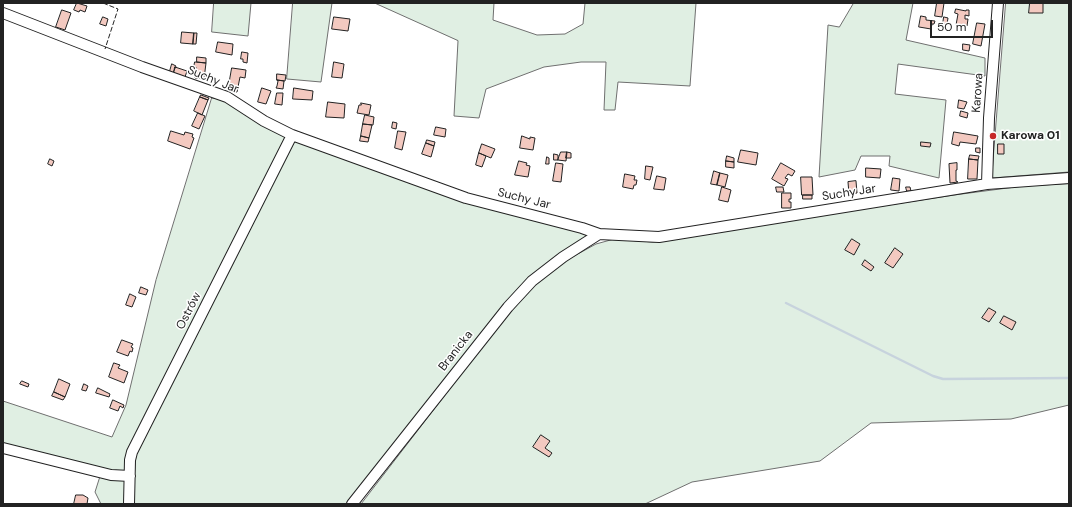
<!DOCTYPE html>
<meta charset="utf-8">
<style>
body{margin:0}
#map{position:relative;width:1072px;height:507px;overflow:hidden;background:#fff;font-family:"DM Sans",sans-serif}
canvas{display:block}
.frame{position:absolute;inset:0;border:4px solid #222;pointer-events:none}
.scale{position:absolute;left:930px;top:20px;width:63px;height:18px;box-sizing:border-box;border:2px solid #222;border-top:0;padding-left:5px;font-size:12px;line-height:14px;white-space:nowrap;color:#222;-webkit-text-stroke:3px #fff;paint-order:stroke}
</style>
<div id="map">
<canvas width="1072" height="507"></canvas>
<div class="frame"></div>
<div class="scale">50 m</div>
</div>
<script>
const context = document.querySelector('canvas').getContext('2d');
context.lineJoin = 'round';
function paint(path, color) { context.fillStyle = color; context.fill(path, 'evenodd'); }
function stroke(path, color, width, dash) { context.strokeStyle = color; context.lineWidth = width; context.lineCap = dash ? 'butt' : 'round'; context.setLineDash(dash || []); context.stroke(path); }
function drawText(font, color, halo, rows, align = 'center') {
  context.font = font + ' "DM Sans",sans-serif'; context.lineWidth = 3; context.setLineDash([]); context.textBaseline = 'middle'; context.strokeStyle = halo; context.fillStyle = color; for (const [text, x, y, turn = 0] of rows) {
    context.save(); context.translate(x, y); context.rotate((+turn || 0) * Math.PI / 180); context.textAlign = isNaN(turn) ? turn : align; if (halo) context.strokeText(text, 0, 0); context.fillText(text, 0, 0); context.restore();
  }
}
const green = new Path2D(`
 M214 3H251L248 36 212 32Z
 M293 3H332L321 82 287 79Z
 M375 3H494L493 20 537 35 565 34 583 24 585 3H696L690 86 618 82 615 110H604L606 62H581L544 67 486 89 479 118 454 116 458 41Z
 M854 3H913L906 40 985 58V76L898 64 895 94 946 100 939 178 889 166 890 156H861L855 170 819 177 828 25 839 27Z
 M1006 3H1069V172L992 178Z
 M212 98 229 100 286 137 140 426 127 504H101L95 492 102 470 3 446V401L112 437 126 405 156 280Z
 M296 139 578 229 587 235 582 240 563 252 442 384 346 504H133L135 461 138 448Z
 M1069 184V405L1011 419 871 423 820 461 692 482 645 504H361L502 321 535 285 563 262 596 244 614 239 653 242 796 219 954 195 1023 186Z`);
paint(green, '#e0efe3');
stroke(green, '#6f6f6f', 1);
stroke(new Path2D(`
 M786 303 933 376 943 379 1069 378`), '#c7d3dd', 2.5);
const building = new Path2D(`
 M77 3 87 6 85 12 80 10 79 12 74 10Z
 M937 3H944L942 17 935 16Z
 M1030 3H1043V13H1029Z
 M956 9 966 11V10H969V16L965 15V19H968L967 26 956 25 958 14 955 13Z
 M62 10 71 13 65 30 56 27Z
 M921 16 926 17V20L935 21 934 24H932L931 29 919 27Z
 M103 17 108 19 106 26 100 24Z
 M334 17 350 19 348 31 332 29Z
 M944 17 948 18 947 24H943Z
 M977 23 985 24 981 46 973 44Z
 M182 32 194 33 193 44 181 43Z
 M194 33H197L196 44H193Z
 M218 42 233 44 232 55 216 52Z
 M963 44 970 45 969 51 963 50Z
 M242 52 248 53 247 63 243 62V59H241Z
 M197 57 206 58V63L197 62Z
 M195 62 206 63 204 79 195 78V74H193V71H196V67H194Z
 M334 62 344 64 342 78 332 77Z
 M172 64 176 66 173 73 170 71Z
 M175 67 187 71 185 77 174 73Z
 M232 68 246 70 245 78 240 77 237 92 228 91Z
 M277 74 286 75 285 81 277 80Z
 M277 80 284 81 283 89 276 88 277 86 278 81Z
 M262 88 271 91 266 104 258 102Z
 M294 88 313 91 312 100 293 99Z
 M277 93H283L282 105 275 104Z
 M201 95 209 98 208 100 200 97Z
 M200 97 208 100 202 115 194 111Z
 M959 100 967 102 964 109 958 108Z
 M328 102 345 104 344 118 326 117Z
 M361 103 371 105 369 115 357 113 359 105H361Z
 M961 111 968 113 967 118 960 116Z
 M198 113 205 116 199 129 192 126Z
 M365 115 374 117 373 125 363 124Z
 M393 122 397 123 396 129 392 128Z
 M363 124 372 125 369 138 361 136Z
 M436 127 446 129 445 137 434 135Z
 M171 131 184 135 185 132 193 134 192 137 194 138 190 149 168 141Z
 M398 131 406 132 402 150 395 148Z
 M954 132 978 136 976 144 960 142 959 146 952 144Z
 M361 136 369 138 368 142 360 141Z
 M522 136 530 139V137L535 138 533 150 520 148Z
 M427 140 435 142 434 146 426 143Z
 M921 142 931 143 930 147 921 146Z
 M426 143 434 146 431 157 422 154Z
 M482 144 495 149 491 158 479 153Z
 M998 144H1004V154H998Z
 M976 148H980V153L976 152Z
 M741 150 758 153 756 165 738 162Z
 M561 152H567L566 161 558 160Z
 M567 152 571 153V158H566Z
 M479 153 486 156 482 167 476 165Z
 M554 154 558 155V160H554Z
 M970 155 979 156 978 160 969 159Z
 M727 156 734 158V162L726 161Z
 M547 157 549 158V164H546Z
 M50 159 54 161 52 166 48 164Z
 M969 159 978 160 977 179H968Z
 M519 161 527 163 526 165 530 166 528 177 515 175Z
 M726 161 734 162V168L726 167Z
 M556 163 563 164 561 182 553 181Z
 M781 163 795 171 792 176 788 174 785 178 788 179 784 186 772 179Z
 M957 163V170H956V181L958 182 950 183 949 164Z
 M646 166 653 167 650 180 645 179Z
 M866 168 881 169 880 178 866 177Z
 M714 171 720 173 717 185 711 184Z
 M720 173 728 175 725 187 717 185Z
 M625 174 635 176 634 180H637L636 185H634L633 189 623 187Z
 M657 176 666 178 664 190 654 189Z
 M801 177H812L813 195H802Z
 M893 178 900 179 899 191 891 190Z
 M856 181 857 193 849 194 848 182Z
 M722 187 731 190 728 202 719 200Z
 M776 187H783L784 192H777Z
 M906 187H910L911 191H907Z
 M782 193H791V199H789V202H791V208H782Z
 M803 195H812V199H803Z
 M852 239 860 244 854 255 845 250Z
 M895 248 903 254 893 268 885 263Z
 M865 260 874 267 871 271 862 265Z
 M141 287 148 290 146 295 139 293Z
 M130 294 136 297 132 307 126 305Z
 M989 308 996 312 989 322 982 318Z
 M1004 316 1016 322 1012 330 1000 323Z
 M122 340 133 344 131 347 133 348 132 352 130 351 128 356 117 352Z
 M114 363 120 365 118 368 128 372 124 383 109 377Z
 M59 379 70 384 65 397 54 392Z
 M22 381 29 384 28 387 20 384Z
 M84 384 88 386 86 391 82 390Z
 M98 388 110 394 109 397 96 393Z
 M54 392 65 397 63 400 52 396Z
 M113 400 124 405 123 408 120 406 118 411 110 408Z
 M541 435 550 441 545 448 552 453 549 457 533 447Z
 M76 495H83L88 498 87 504H74Z`);
paint(building, '#f3c9c0');
stroke(building, '#222', 1);
const minor = new Path2D(`
 M3 13 142 67 227 97 264 121 292 135 466 198 582 228 599 234 659 237 987 184 1069 178
 M987 184 989 118 998 3
 M3 448 111 475 130 476
 M129 504 130 460 132 452 292 135
 M352 504 508 307 532 281 563 257 599 234`);
stroke(minor, '#222', 12);
stroke(minor, '#fff', 10);
stroke(new Path2D(`
 M103 3 118 9 105 49`), '#222', 1, [5, 2]);
for (const [x, y, r, color] of [
 [993,136,4,"#c62828"]
]) { const dot = new Path2D(); dot.arc(x, y, r, 0, 2 * Math.PI); context.fillStyle = color; context.fill(dot); stroke(dot, '#fff', 1.5); }
drawText('12px', '#222', '#fff', [
 ["Suchy Jar",213,80,22],
 ["Karowa",978,93,-86],
 ["Suchy Jar",849,193,-9],
 ["Suchy Jar",524,199,14],
 ["Ostrów",189,311,-63],
 ["Branicka",456,351,-52]
]);
drawText('bold 12px', '#222', '#fff', [
 ["Karowa 01",1001,136]
], 'left');
</script>
